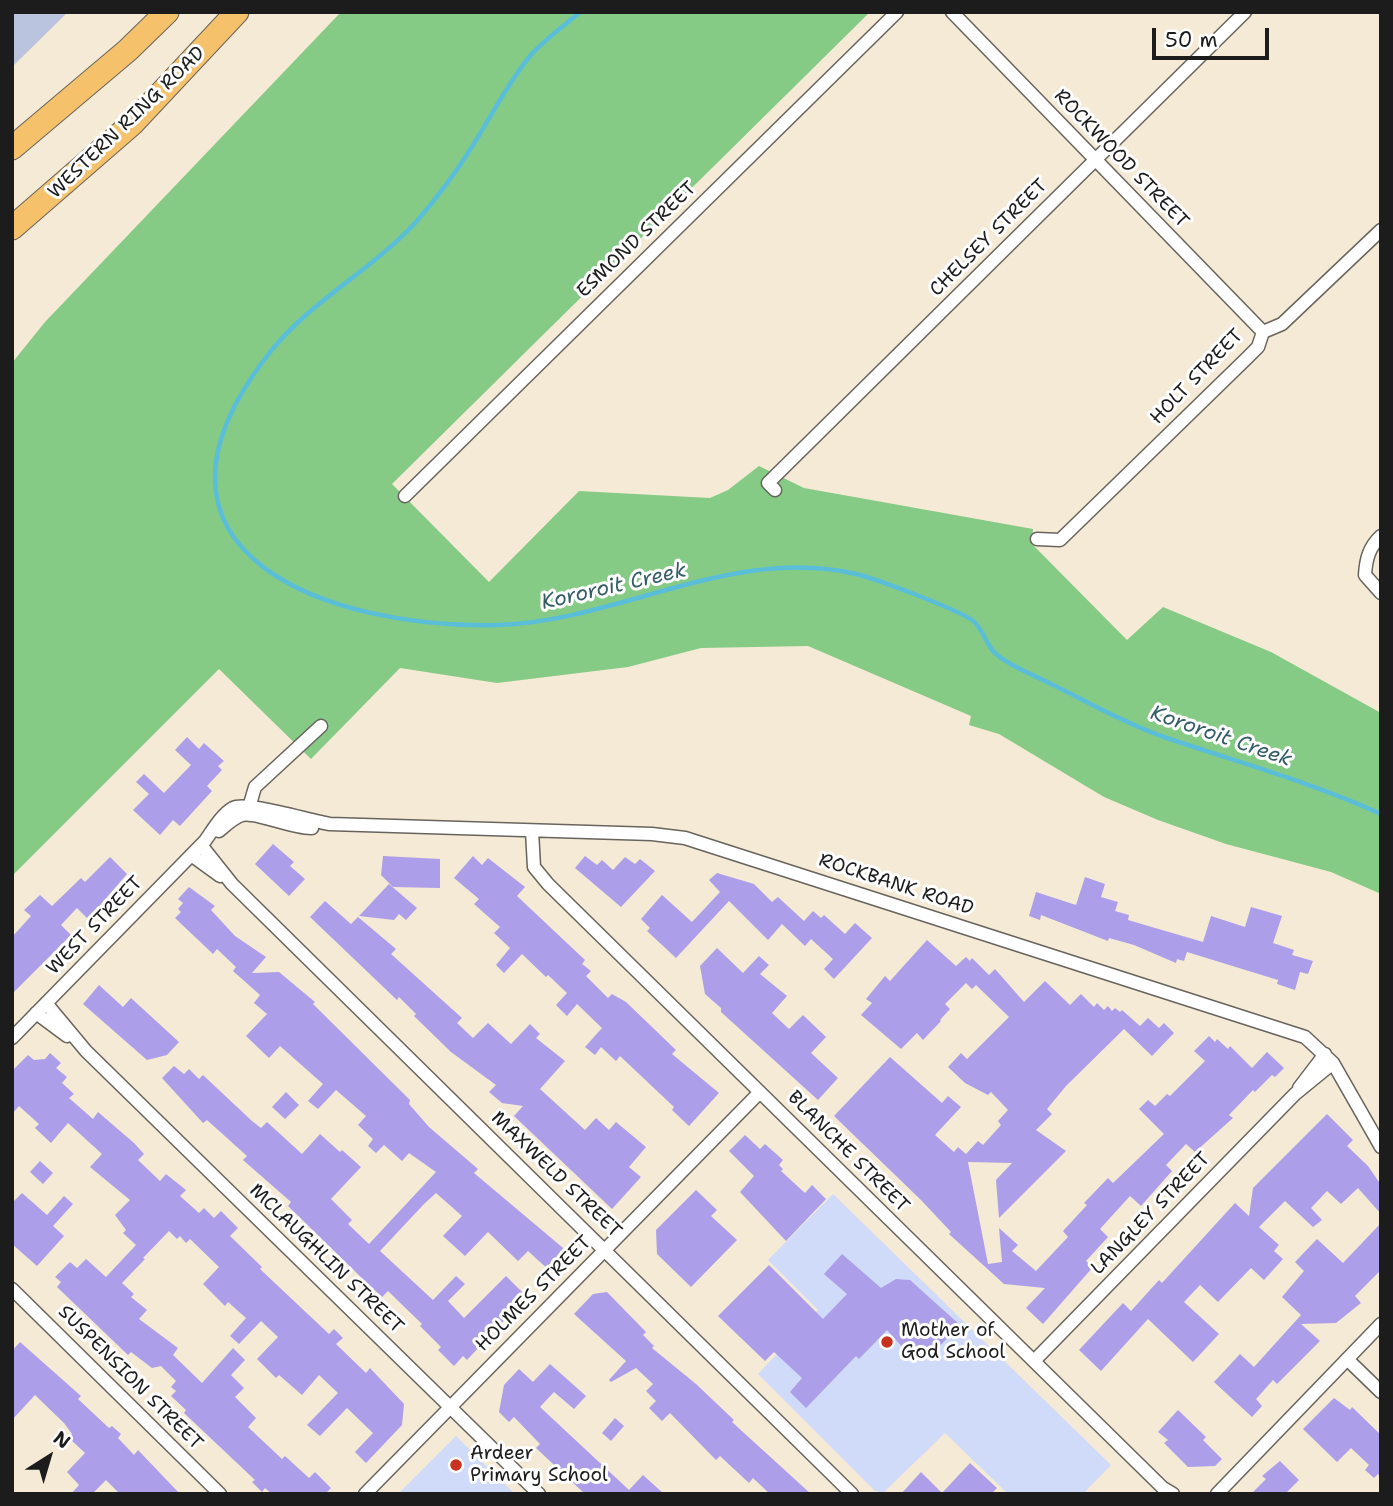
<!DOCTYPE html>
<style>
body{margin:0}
#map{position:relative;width:1393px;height:1506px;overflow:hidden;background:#f5ead5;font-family:"Shantell Sans",sans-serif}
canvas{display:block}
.frame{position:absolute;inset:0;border:14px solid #1c1c1c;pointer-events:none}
.north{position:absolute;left:14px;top:1422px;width:70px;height:70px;-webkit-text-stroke:5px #fff;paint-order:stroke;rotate:37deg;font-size:19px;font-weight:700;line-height:28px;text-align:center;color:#1c1c1c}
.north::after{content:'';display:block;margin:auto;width:24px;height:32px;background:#1c1c1c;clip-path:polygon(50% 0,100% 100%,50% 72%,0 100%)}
.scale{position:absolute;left:1152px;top:28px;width:117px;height:32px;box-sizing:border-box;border:4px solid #1c1c1c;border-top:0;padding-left:9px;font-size:21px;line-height:24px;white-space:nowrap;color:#1c1c1c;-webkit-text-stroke:5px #fff;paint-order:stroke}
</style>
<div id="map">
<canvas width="1393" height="1506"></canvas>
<div class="frame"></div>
<div class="north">N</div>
<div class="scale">50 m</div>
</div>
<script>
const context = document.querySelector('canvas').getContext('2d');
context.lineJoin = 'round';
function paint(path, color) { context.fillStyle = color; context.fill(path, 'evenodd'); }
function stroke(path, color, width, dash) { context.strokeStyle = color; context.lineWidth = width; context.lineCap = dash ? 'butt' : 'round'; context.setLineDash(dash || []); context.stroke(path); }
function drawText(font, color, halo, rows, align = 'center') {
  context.font = font + ' "Shantell Sans",sans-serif'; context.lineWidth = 6; context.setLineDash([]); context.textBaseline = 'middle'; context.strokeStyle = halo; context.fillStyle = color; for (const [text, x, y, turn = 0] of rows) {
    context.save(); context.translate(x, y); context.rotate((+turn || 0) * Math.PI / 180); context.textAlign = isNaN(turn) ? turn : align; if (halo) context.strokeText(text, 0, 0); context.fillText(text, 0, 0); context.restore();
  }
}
paint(new Path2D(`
 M833 1194 1111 1465 1083 1494H1008L945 1433 883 1493 875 1491 758 1374 818 1310 768 1260Z
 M456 1436 515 1494H398Z`), '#d0daf9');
paint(new Path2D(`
 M12 12H68L12 67Z`), '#bac4de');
paint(new Path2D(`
 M341 12H870L392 484 489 582 579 491 710 498 728 490 759 466 804 488 1033 529 1032 544 1127 640 1163 607 1271 652 1381 713V894L1331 872 1226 844 1158 820 1104 797 999 734 969 725 971 716 808 646 701 648 628 667 497 683 400 668 311 759 219 669 12 876V363L45 322Z`), '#85cb86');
stroke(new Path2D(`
 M580 12C564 26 544 40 530 56 507 84 492 115 473 145 457 171 436 199 416 222 370 272 308 302 267 356 114 554 331 630 499 625 619 621 734 545 856 574 877 579 956 609 972 620 982 627 985 642 993 651 1006 665 1034 675 1051 684 1088 702 1126 724 1164 737 1237 762 1311 782 1381 814`), '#5abed9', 4.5);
paint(new Path2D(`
 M187 737 199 749 204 743 224 761 218 766 222 770 207 786 212 791 180 826 173 820 160 835 133 810 149 794 136 782 144 774 164 793 191 765 175 750Z
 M273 844 294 862 290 866 305 879 289 896 255 864Z
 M383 856 440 859V888L393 887 381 875Z
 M473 856 482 865 488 858 525 887 517 896 585 960 582 964 591 971 586 976 608 998 612 994 626 1002 676 1050 672 1054 719 1093 689 1126 672 1110 674 1107 620 1056 616 1061 601 1047 595 1055 585 1047 602 1028 577 1004 567 1016 556 1005 567 993 548 975 546 977 522 954 504 973 496 965 510 948 494 933 500 927 474 904 479 899 454 878Z
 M585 856 597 865 602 860 613 870 625 857 635 864 640 859 655 871 621 907 575 868Z
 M110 857 127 874 88 919 77 908 61 925 71 935 12 994V937L31 916 24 910 40 895 52 906 81 878 85 882Z
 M717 873 754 884 772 902 778 897 804 921 813 911 821 918 824 915 845 934 855 923 872 938 834 979 824 969 833 959 811 939 805 946 782 924 768 940 729 901 676 958 647 931 650 928 641 919 662 895 692 922 720 892 709 880Z
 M1085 877 1105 884 1101 897 1118 902 1115 911 1129 915 1128 920 1203 942 1211 916 1245 927 1251 907 1282 916 1273 943 1294 950 1292 955 1313 961 1308 974 1300 972 1295 990 1277 984 1278 980 1187 952 1184 961 1177 959 1176 963 1134 945 1109 938 1108 941 1041 915 1040 920 1029 916 1036 892 1076 905Z
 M389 884 417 908 406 920 399 914 394 920 359 916Z
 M189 887 215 906 211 910 235 936 266 957 252 973 279 972 315 1002 313 1004 410 1100 409 1104 429 1127 478 1169 474 1173 569 1253 551 1272 528 1251 518 1261 488 1232 465 1256 443 1236 462 1216 436 1193 424 1204 380 1251 433 1300 456 1276 465 1284 448 1301 464 1318 506 1276 529 1299 514 1315 511 1313 467 1360 463 1356 454 1366 438 1350 441 1347 420 1326 422 1324 388 1291 382 1297 365 1281 288 1206 291 1202 243 1160 247 1156 207 1120 203 1123 162 1078 174 1066 184 1074 189 1069 199 1079 203 1075 252 1121 261 1128 267 1122 302 1154 320 1134 340 1152 342 1150 361 1167 331 1199 352 1220 348 1224 369 1244 436 1172 409 1153 402 1161 384 1145 376 1153 368 1146 373 1139 358 1125 366 1116 336 1090 318 1109 308 1101 323 1084 280 1046 269 1058 246 1036 267 1014 254 1003 260 995 233 971 236 967 217 949 213 954 175 918 181 912 178 909 183 903 178 899Z
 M325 901 351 924 358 917 396 949 391 954 462 1018 457 1023 473 1038 488 1023 511 1044 530 1024 540 1034 536 1038 565 1061 540 1089 585 1130 596 1118 609 1130 616 1122 646 1147 629 1167 641 1177 612 1209 514 1116 523 1106 502 1103 489 1092 496 1085 451 1052 414 1016 416 1014 399 997 397 1000 310 917Z
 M927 940 956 966 966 957 970 961 972 958 989 975 995 969 1024 1002 1045 981 1070 1005 1081 994 1094 1007 1097 1003 1104 1010 1108 1006 1112 1011 1115 1008 1120 1012 1122 1010 1140 1026 1148 1018 1159 1028 1164 1023 1174 1033 1152 1056 1124 1029 1066 1086 1047 1109 1052 1114 1036 1130 1066 1151 999 1218 996 1180 1012 1163 968 1162 988 1264 1002 1262 999 1228 1018 1245 1012 1251 1036 1271 1068 1237 1063 1231 1087 1205 1084 1203 1108 1178 1113 1183 1164 1134 1139 1109 1148 1100 1155 1106 1167 1094 1170 1096 1205 1061 1194 1051 1209 1036 1215 1042 1217 1039 1228 1049 1230 1046 1252 1068 1267 1052 1284 1068 1275 1077 1272 1075 1255 1092 1253 1090 1229 1115 1233 1118 1195 1152 1186 1144 1166 1165 1172 1171 1141 1206 1130 1196 1100 1229 1108 1237 1086 1261 1093 1267 1043 1324 1026 1308 1045 1288 1004 1284 949 1234 951 1232 921 1200 834 1116 890 1057 942 1103 948 1096 961 1107 935 1135 954 1152 958 1147 966 1154 978 1141 983 1145 1001 1125 998 1121 1008 1110 991 1092 988 1095 965 1083 948 1067 961 1053 967 1059 1009 1017 976 985 972 989 966 983 945 1004 950 1009 940 1020 941 1021 923 1040 917 1033 901 1049 861 1015 872 1003 866 999 885 976 890 981Z
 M717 948 743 973 759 956 769 965 760 974 787 996 772 1013 789 1029 803 1015 826 1037 811 1053 838 1078 818 1100 721 1012V1008L705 994 700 966Z
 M99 985 123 1007 131 998 179 1042 167 1055 147 1060 83 1004Z
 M50 1053 61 1063 56 1068 67 1077 62 1083 74 1094 69 1098 93 1119 98 1112 134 1143 144 1154 138 1160 160 1181 166 1174 186 1190 180 1196 199 1213 204 1208 214 1218 221 1211 238 1228 230 1236 262 1267 260 1269 329 1334 334 1329 343 1338 336 1344 366 1373 370 1368 404 1404 402 1425 366 1463 355 1452 373 1433 347 1408 320 1436 307 1425 338 1393 319 1375 302 1395 279 1375 276 1378 257 1359 278 1337 261 1321 239 1344 230 1336 246 1318 228 1302 225 1306 203 1284 219 1267 190 1239 186 1243 180 1236 177 1239 169 1231 143 1258 145 1259 122 1283 134 1294 131 1297 147 1310 139 1319 178 1348 173 1355 202 1383 233 1348 245 1360 231 1375 244 1388 235 1397 256 1418 248 1427 282 1459 285 1456 309 1478 315 1472 331 1488 325 1494H272L265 1488 262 1492 252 1482 255 1480 184 1413 186 1410 171 1396 176 1391 171 1387 176 1381 161 1366 152 1368 131 1352 128 1355 57 1287 61 1282 55 1277 70 1262 77 1268 86 1259 106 1277 136 1245 123 1233 126 1230 115 1215 130 1200 90 1167 102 1154 68 1123 51 1143 35 1128 39 1124 19 1106 12 1114V1071L28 1055 34 1060 45 1059Z
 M286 1092 299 1105 285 1119 272 1107Z
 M1327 1114 1353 1140 1347 1146 1368 1166 1381 1185V1214L1358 1188 1341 1204 1327 1191 1311 1208 1322 1220 1313 1227 1285 1201 1259 1227 1279 1245 1274 1251 1283 1259 1264 1280 1251 1268 1218 1302 1200 1285 1184 1302 1219 1334 1193 1362 1148 1319 1101 1371 1079 1350 1123 1303 1131 1311 1159 1280 1162 1283 1235 1203 1249 1216 1253 1188Z
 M745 1135 760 1149 765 1144 783 1160 779 1165 783 1169 781 1171 805 1193 812 1185 826 1199 786 1241 740 1192 754 1176 729 1151Z
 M40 1161 53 1173 43 1184 30 1172Z
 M696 1190 717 1210 711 1216 737 1240 691 1287 657 1254 656 1230Z
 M22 1193 47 1215 64 1196 73 1204 53 1226 64 1236 37 1266 12 1244V1203Z
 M1381 1223V1270L1355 1296 1361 1303 1336 1323 1301 1324 1320 1341 1277 1384 1273 1380 1256 1399 1262 1406 1252 1417 1214 1382 1240 1354 1254 1367 1301 1315 1282 1297 1304 1271 1295 1262 1317 1239 1343 1263Z
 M842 1254 881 1288 896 1279 910 1280 960 1325 928 1358 913 1343 906 1351 887 1330 859 1359 856 1356 806 1408 790 1392 802 1378 774 1352 765 1361 718 1316 769 1265 823 1319 847 1294 824 1274Z
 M607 1292 646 1332 643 1335 654 1346 652 1348 696 1384 734 1420 732 1422 811 1494H770L753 1478 749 1483 720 1456 716 1460 670 1413 662 1421 649 1408 656 1401 646 1391 653 1384 636 1368 611 1382 609 1380 626 1361 574 1314 593 1294Z
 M20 1342 81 1396 78 1399 109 1428 112 1426 121 1434 118 1438 134 1455 138 1450 180 1494H120L106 1480 92 1494H71L79 1485 67 1472 85 1453 69 1438 72 1434 64 1423 35 1395 12 1420V1351Z
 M550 1364 586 1396 574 1409 554 1392 540 1407 629 1490 643 1475 664 1494H585L536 1448 540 1444 514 1417 509 1422 499 1412 504 1385 519 1369 533 1382Z
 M1334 1398 1350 1410 1352 1407 1381 1435V1477L1378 1474 1374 1478 1365 1470 1369 1465 1351 1448 1337 1462 1303 1429Z
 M1178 1410 1206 1437 1203 1440 1222 1459 1215 1466 1188 1467 1164 1443 1168 1440 1158 1432Z
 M615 1418 624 1426 611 1441 602 1433Z
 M1280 1461 1299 1480 1285 1494H1251L1266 1479 1262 1476Z
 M970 1463 997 1488 991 1494H901L921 1472 942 1493Z`), '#ac9ee8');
const street = new Path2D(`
 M952 12 1263 332
 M775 490 768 483 1245 12
 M405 496 897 12
 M1381 536C1369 547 1366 559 1365 575L1381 593
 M1037 539 1060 540 1247 358 1258 347 1263 332 1282 324 1381 230
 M248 811 255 787 321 726
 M219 831C226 825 233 818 242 815 256 811 292 829 312 828
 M532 831 534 867 548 884 1163 1488 1173 1494
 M201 845 232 884 852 1494
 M191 855 220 876
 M46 1003 86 1051 539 1494
 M36 1013 67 1036
 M12 1038 205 841C213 830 221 815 233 808 247 801 310 821 330 824L652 834 685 838 1305 1037 1333 1063 1381 1147
 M1299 1088 1325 1054
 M12 1289 220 1494
 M1347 1359 1381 1392
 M1034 1361 1295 1094 1333 1063
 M365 1494 760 1092
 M1217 1494 1381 1324`);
const highway = new Path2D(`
 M12 148 128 50 167 12
 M12 228 133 123 237 12`);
stroke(street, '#68645d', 15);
stroke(highway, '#68645d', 25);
stroke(street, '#fff', 12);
stroke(highway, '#f5c16b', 23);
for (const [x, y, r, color] of [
 [887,1342,7,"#c8321e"],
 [456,1465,7,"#c8321e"]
]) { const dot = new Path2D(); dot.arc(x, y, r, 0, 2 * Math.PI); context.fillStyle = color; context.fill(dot); stroke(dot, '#fff', 2.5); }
drawText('19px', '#1c1c1c', '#fff', [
 ["WESTERN RING ROAD",127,123,-44],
 ["ROCKWOOD STREET",1121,159,46],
 ["CHELSEY STREET",989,238,-45],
 ["ESMOND STREET",637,240,-44],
 ["HOLT STREET",1197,377,-46],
 ["ROCKBANK ROAD",896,885,18],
 ["WEST STREET",95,926,-46],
 ["BLANCHE STREET",848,1152,45],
 ["MAXWELD STREET",556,1175,44],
 ["LANGLEY STREET",1151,1214,-46],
 ["MCLAUGHLIN STREET",326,1259,44],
 ["HOLMES STREET",534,1294,-45],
 ["SUSPENSION STREET",130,1378,45]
]);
drawText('19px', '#1c1c1c', '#fff', [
 ["Mother of",901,1331],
 ["God School",901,1353],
 ["Ardeer",470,1454],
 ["Primary School",470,1476]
], 'left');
drawText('italic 21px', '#355d68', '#fff', [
 ["Kororoit Creek",614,587,-13],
 ["Kororoit Creek",1221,737,19]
]);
</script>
